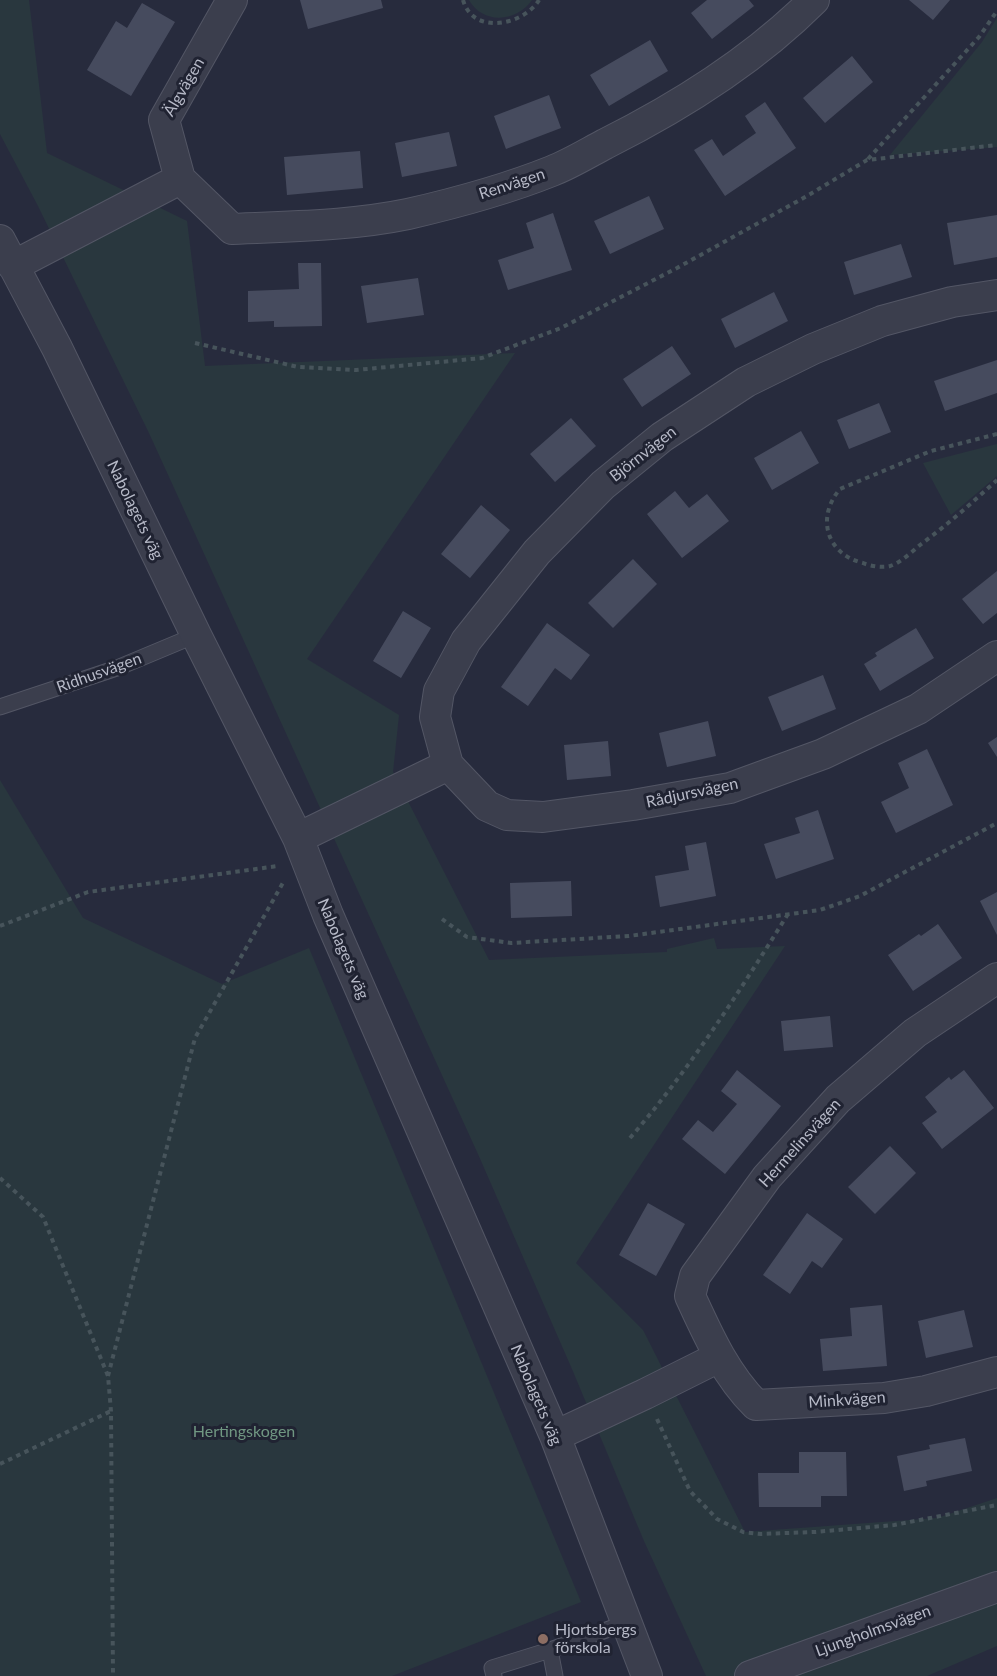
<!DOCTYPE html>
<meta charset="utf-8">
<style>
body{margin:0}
canvas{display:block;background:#272b3d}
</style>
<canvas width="997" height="1676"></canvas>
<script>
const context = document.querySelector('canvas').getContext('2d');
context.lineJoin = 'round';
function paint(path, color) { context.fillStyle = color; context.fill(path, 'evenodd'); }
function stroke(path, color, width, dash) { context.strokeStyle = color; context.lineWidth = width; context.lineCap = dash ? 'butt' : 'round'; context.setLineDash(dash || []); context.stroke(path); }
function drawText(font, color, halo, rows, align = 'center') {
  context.font = font + ' Lato,sans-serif'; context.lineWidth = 6; context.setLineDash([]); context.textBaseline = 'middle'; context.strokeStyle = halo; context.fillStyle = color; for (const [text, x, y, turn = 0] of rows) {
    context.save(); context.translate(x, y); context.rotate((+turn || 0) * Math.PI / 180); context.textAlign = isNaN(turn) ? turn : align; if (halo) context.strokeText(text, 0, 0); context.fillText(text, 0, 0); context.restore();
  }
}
paint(new Path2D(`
 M0 0H29L47 153 187 221 205 366 515 353 307 659 399 715 393 772 489 960 667 952V949L714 938 717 949 785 946 576 1263 643 1330 745 1532 937 1518 997 1498V1646L927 1676H706L644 1541 572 1369 478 1154 149 433 38 206 0 134Z
 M469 0H532C517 22 483 25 469 0Z
 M997 18V147L890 155 982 42Z
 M997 444V476L951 515 923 463Z
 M0 780 83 918 222 984 309 948 581 1602 392 1676H0Z`), '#29373e');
paint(new Path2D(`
 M300 0H381L383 8 308 29Z
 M707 0H749L754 6 712 39 691 13Z
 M909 0H950L933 20Z
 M142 3 175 22 131 96 87 70 116 21 127 28Z
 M650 40 668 71 609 106 590 75Z
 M852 56 873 82 825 123 803 98Z
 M549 95 561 128 506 149 494 116Z
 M765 102 796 148 725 196 694 150 712 139 723 156 756 133 745 116Z
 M449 132 457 166 402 177 395 143Z
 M360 151 363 188 287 195 284 157Z
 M649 196 664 229 610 254 594 221Z
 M553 213 572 270 508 290 498 260 534 248 526 223Z
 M997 215V257L954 265 947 223Z
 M901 244 912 277 854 295 844 262Z
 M298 263H321L322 326 274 327V321L248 322V291L299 289Z
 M418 278 424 315 367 323 361 286Z
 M774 292 788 321 735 348 721 319Z
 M672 346 691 374 642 407 623 379Z
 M997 360V393L945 411 934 381Z
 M879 403 891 432 849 449 837 420Z
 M571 418 596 446 555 482 530 454Z
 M801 431 819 463 772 490 754 458Z
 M675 491 689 508 707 494 729 521 682 558 647 514Z
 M481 505 510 530 470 578 441 554Z
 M633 559 657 584 613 628 588 603Z
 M997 571V613L983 624 962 599Z
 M403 611 431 628 401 678 373 661Z
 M547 623 590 655 571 680 555 668 528 706 501 687Z
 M916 628 934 658 880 691 864 664 877 656 875 653Z
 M823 675 836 709 782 731 768 697Z
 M708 721 716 756 667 767 659 733Z
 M997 737V757L988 743Z
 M608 741 611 776 567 780 564 745Z
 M927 749 953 805 896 833 881 802 909 788 898 763Z
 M818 810 834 859 776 879 764 844 800 833 795 818Z
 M706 842 716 896 660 907 655 876 689 870 685 846Z
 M571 881 572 916 511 918 510 883Z
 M997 892V935L980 901Z
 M938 924 962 958 913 991 888 955 919 934 921 936Z
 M830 1016 833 1047 784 1051 781 1021Z
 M737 1070 781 1106 725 1174 682 1139 698 1120 713 1132 737 1104 721 1091Z
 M964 1070 994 1108 942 1149 922 1123 937 1112 925 1097 949 1077 951 1080Z
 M890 1146 916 1173 875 1214 848 1187Z
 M648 1203 685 1224 656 1276 619 1255Z
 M807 1213 843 1239 822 1268 812 1261 790 1294 763 1275Z
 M882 1305 887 1366 823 1371 820 1339 852 1336 850 1308Z
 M964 1310 973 1347 926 1358 918 1321Z
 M965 1438 972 1471 926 1481 927 1486 904 1491 897 1456 930 1449 929 1445Z
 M799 1452H846L847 1496H821V1507H759L758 1473H799Z`), '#464b5e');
const service = new Path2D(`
 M0 707 117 668 196 635
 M494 1676 492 1668 550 1650
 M555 1676 550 1650 626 1623`);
const minor = new Path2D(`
 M180 179 232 229C291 226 350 226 408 214 456 203 507 189 552 171 570 164 588 153 605 144 681 106 754 60 814 0
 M180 179 164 120 232 0
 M0 240 57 348 196 635 298 838 328 915 555 1436 647 1676
 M13 266 180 179
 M997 295 952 302 882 321 813 349 746 382 662 437 603 485 537 552 466 641 439 691 435 717 448 765 487 806 507 815 543 817 633 805 730 788 823 754 918 709 997 656
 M298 838 448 765
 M997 978 915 1033 838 1099 767 1177 695 1276 690 1296C708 1335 725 1374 756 1405L884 1398 926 1391 997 1372
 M555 1436 645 1394 719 1357
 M750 1676 997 1587`);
stroke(service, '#535665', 17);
stroke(minor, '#535665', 32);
stroke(new Path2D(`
 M463 0C473 36 524 25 539 0
 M868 159 979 37 997 11
 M195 343 298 367 356 370 482 358 561 328 677 268 807 196 867 160 997 145
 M997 434 931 451 840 489C816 517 826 554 863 563 870 566 882 568 890 566 900 563 912 552 920 545 947 525 972 503 997 480
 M442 919 467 937 511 943 629 936 820 910 860 896 997 823
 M0 926 88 892 278 866
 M630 1138C690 1069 739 992 788 914
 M0 1178 43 1217 108 1376 111 1411 113 1676
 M108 1376 195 1038 284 881
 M657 1419 690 1491 717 1519 743 1532 761 1534 815 1532 894 1525 997 1505
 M0 1464 111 1411`), '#47545b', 4, [4.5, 4.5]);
stroke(service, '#3b3e4d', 15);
stroke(minor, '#3b3e4d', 30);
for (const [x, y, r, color] of [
 [543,1639,6,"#8d6e63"]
]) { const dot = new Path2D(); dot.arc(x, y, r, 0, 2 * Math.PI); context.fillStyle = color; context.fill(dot); stroke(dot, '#202332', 2); }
drawText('16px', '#b7bac8', '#202332', [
 ["Älgvägen",184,87,-60],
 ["Renvägen",512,184,-18],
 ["Björnvägen",643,454,-38],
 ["Nabolagets väg",135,510,64],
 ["Ridhusvägen",99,673,-20],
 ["Rådjursvägen",692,793,-12],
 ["Nabolagets väg",343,949,67],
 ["Hermelinsvägen",800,1143,-48],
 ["Nabolagets väg",536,1395,67],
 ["Minkvägen",847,1400,-4],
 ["Ljungholmsvägen",873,1631,-20]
]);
drawText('16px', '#709782', '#202332', [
 ["Hertingskogen",244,1432]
]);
drawText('16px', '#b7bac8', '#202332', [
 ["Hjortsbergs",555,1630],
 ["förskola",555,1648]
], 'left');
</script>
